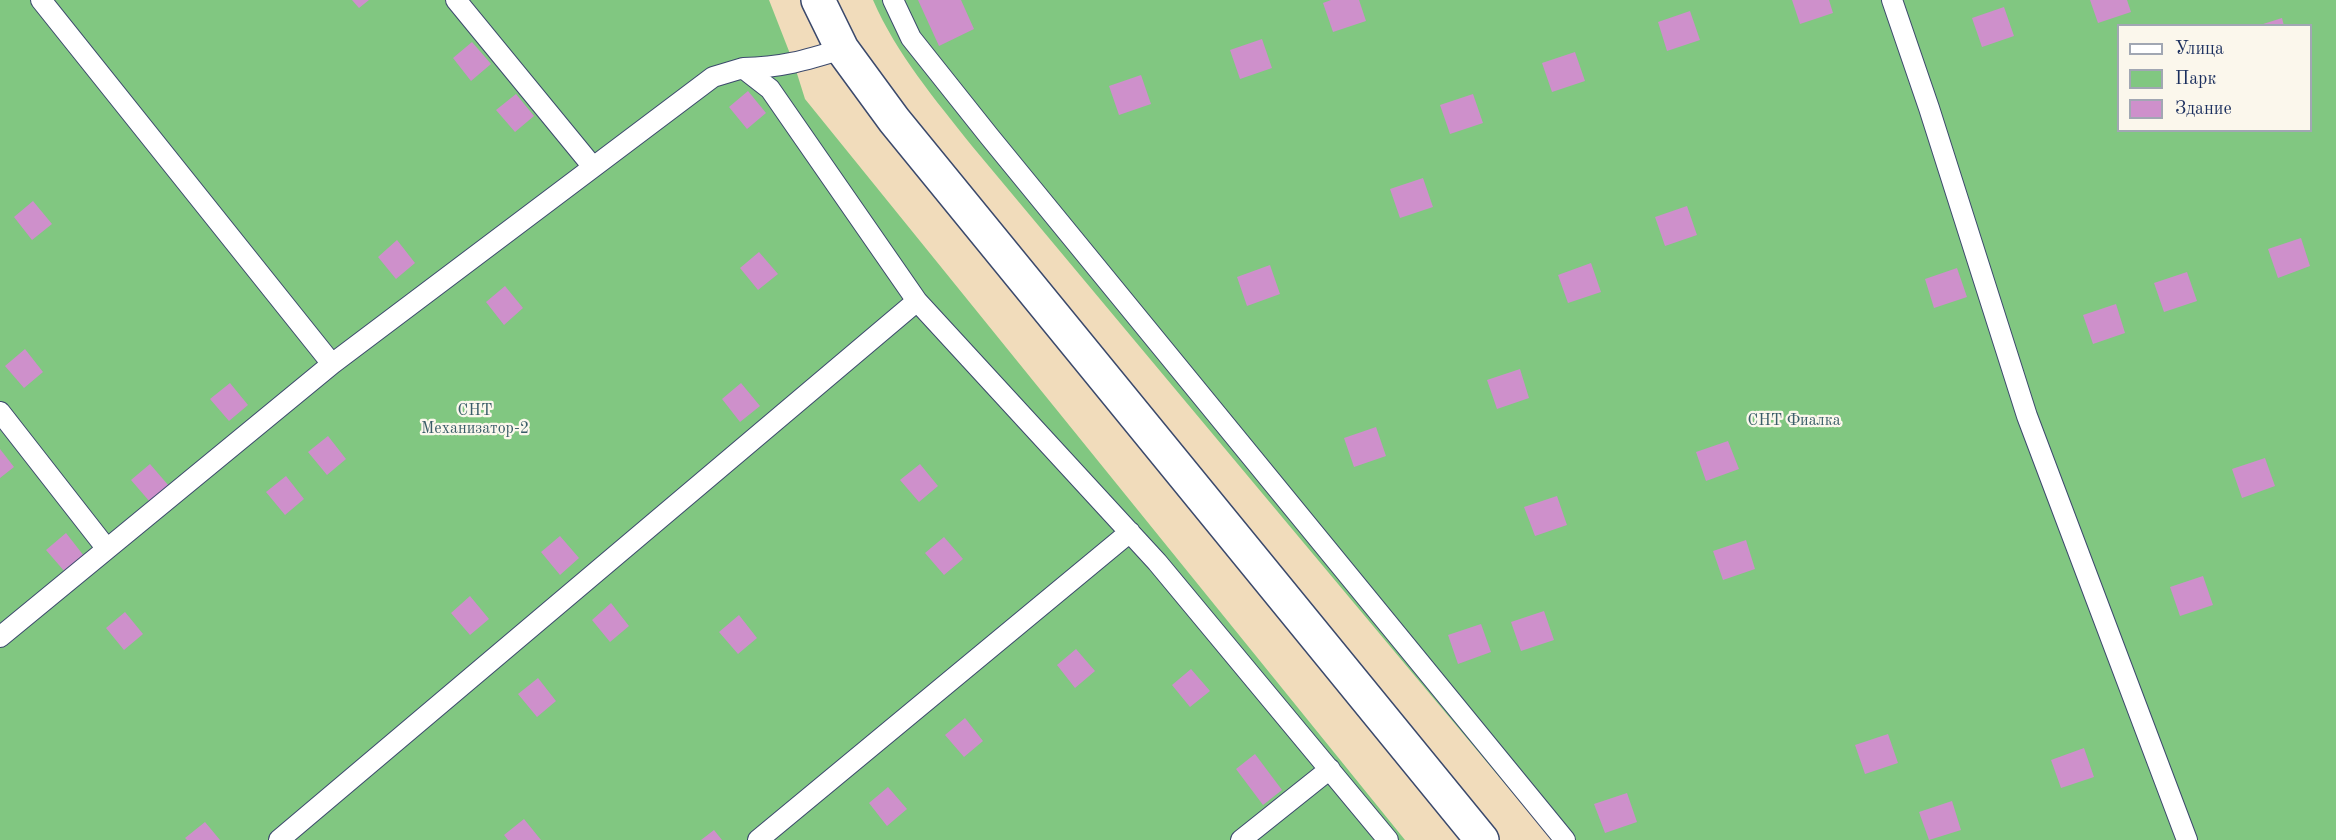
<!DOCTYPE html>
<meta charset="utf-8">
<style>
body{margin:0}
#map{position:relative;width:2336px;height:840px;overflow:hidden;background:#f1dcbb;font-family:"Old Standard TT",serif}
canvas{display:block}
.legend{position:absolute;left:2117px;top:24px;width:195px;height:108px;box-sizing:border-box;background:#fbf7ec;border:2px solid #a1a7b3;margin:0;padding:8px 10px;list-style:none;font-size:18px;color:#1b2f5e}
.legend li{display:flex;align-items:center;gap:12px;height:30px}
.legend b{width:30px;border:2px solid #a1a7b3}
</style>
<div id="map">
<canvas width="2336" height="840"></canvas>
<ul class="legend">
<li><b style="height:8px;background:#fff"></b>Улица</li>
<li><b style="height:16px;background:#81c781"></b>Парк</li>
<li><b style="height:16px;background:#ce90cb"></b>Здание</li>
</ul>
</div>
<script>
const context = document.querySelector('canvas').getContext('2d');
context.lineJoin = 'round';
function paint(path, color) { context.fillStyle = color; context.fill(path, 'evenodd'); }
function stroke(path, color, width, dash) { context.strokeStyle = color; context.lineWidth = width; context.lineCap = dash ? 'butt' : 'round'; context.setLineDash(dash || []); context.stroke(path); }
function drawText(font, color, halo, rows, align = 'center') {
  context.font = font + ' "Old Standard TT",serif'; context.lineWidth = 4.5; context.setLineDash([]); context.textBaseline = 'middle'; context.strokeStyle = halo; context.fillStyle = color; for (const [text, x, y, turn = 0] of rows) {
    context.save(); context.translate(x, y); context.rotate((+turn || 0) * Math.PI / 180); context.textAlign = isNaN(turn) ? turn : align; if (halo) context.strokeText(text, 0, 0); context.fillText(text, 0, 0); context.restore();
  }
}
paint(new Path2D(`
 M0 0H769L794 64 805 99 1405 840H0Z
 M873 0H2336V840H1552L972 146C935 99 897 55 873 0ZM2118 26H2310V130H2118Z`), '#81c781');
paint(new Path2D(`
 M352 0H369L359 8Z
 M918 0H961L974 29 939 46Z
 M1331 0H1359L1366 21 1333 32 1323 3Z
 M1792 0H1829L1833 13 1800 24Z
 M2090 0H2127L2131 12 2098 23Z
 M2004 7 2014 36 1982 47 1972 18Z
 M1690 11 1700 40 1667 51 1658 22Z
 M2282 18 2284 26H2260V25Z
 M1262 39 1272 68 1240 79 1230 50Z
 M472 42 491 64 471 81 453 58Z
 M1575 52 1585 81 1552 92 1542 63Z
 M1141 75 1151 104 1119 115 1109 86Z
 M748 91 766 113 747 129 729 107Z
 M516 94 534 116 515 132 496 110Z
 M1473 94 1483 123 1450 134 1440 105Z
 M1423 178 1433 207 1400 218 1390 189Z
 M33 201 52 224 32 240 14 217Z
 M1687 206 1697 235 1665 246 1655 217Z
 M2301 238 2310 266 2278 278 2268 249Z
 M397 240 415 263 396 279 378 257Z
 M759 252 778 274 758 290 740 268Z
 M1591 263 1601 292 1568 303 1558 275Z
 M1270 265 1280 294 1247 306 1237 277Z
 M1957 268 1967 297 1934 308 1925 279Z
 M2187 272 2197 301 2164 312 2154 283Z
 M505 286 523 308 504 325 486 302Z
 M2116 304 2125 333 2093 344 2083 315Z
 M25 349 43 372 24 388 5 366Z
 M1520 369 1529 398 1497 409 1487 380Z
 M230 383 248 405 229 421 210 399Z
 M741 383 760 406 740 422 722 399Z
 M1376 427 1386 456 1354 467 1344 438Z
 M328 436 346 459 327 475 308 452Z
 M1728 441 1739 469 1706 481 1696 452Z
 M0 449 14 467 0 478Z
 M2265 458 2275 486 2242 498 2232 469Z
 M150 464 169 486 150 502 131 480Z
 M920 464 938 486 919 502 900 480Z
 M286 476 304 499 285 515 266 492Z
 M1557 496 1567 525 1535 536 1524 507Z
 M66 533 84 556 65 572 46 550Z
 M560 536 579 558 560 575 541 552Z
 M944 537 963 559 944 575 925 553Z
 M1746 540 1755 569 1723 580 1713 551Z
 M2203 576 2213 605 2180 616 2170 587Z
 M470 596 489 619 470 635 451 613Z
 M611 603 629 626 610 642 592 620Z
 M1544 611 1554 640 1521 651 1511 622Z
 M125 612 143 634 124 650 106 628Z
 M739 615 757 638 738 654 719 632Z
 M1481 624 1491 652 1458 664 1448 635Z
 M1076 649 1095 671 1075 688 1057 665Z
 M1191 669 1210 691 1190 707 1172 685Z
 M538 678 556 701 537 717 518 694Z
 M965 718 983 741 964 757 945 735Z
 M1888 734 1898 763 1865 774 1855 745Z
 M2084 748 2094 777 2061 788 2051 760Z
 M1255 754 1282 790 1263 805 1236 769Z
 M888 787 907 809 887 826 869 803Z
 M1627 793 1637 822 1605 833 1594 804Z
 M1952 801 1961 830 1929 840 1919 812Z
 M524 819 541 840H508L504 835Z
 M205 822 220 840H187L185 838Z
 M714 830 722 840H701Z`), '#ce90cb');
const service = new Path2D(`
 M41 0 332 364
 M456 0 593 167
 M893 0 911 38 989 136 1565 840
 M1892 0 1929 108 2027 416 2187 840
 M743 68C780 68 807 60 842 49
 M0 412 107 549
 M0 637 332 364 713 77 743 68 770 89 917 301 1157 562 1388 840
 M279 840 917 301
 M758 840 1130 532
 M1241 840 1330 769`);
const tertiary = new Path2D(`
 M818 0 842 49 894 120 1482 840`);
stroke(service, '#3b496c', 22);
stroke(tertiary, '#3b496c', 36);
stroke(service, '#fff', 20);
stroke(tertiary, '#fff', 33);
drawText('16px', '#3a5d68', '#fbf7ec', [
 ["СНТ",475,411],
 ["Механизатор-2",475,429],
 ["СНТ Фиалка",1794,421]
]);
</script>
